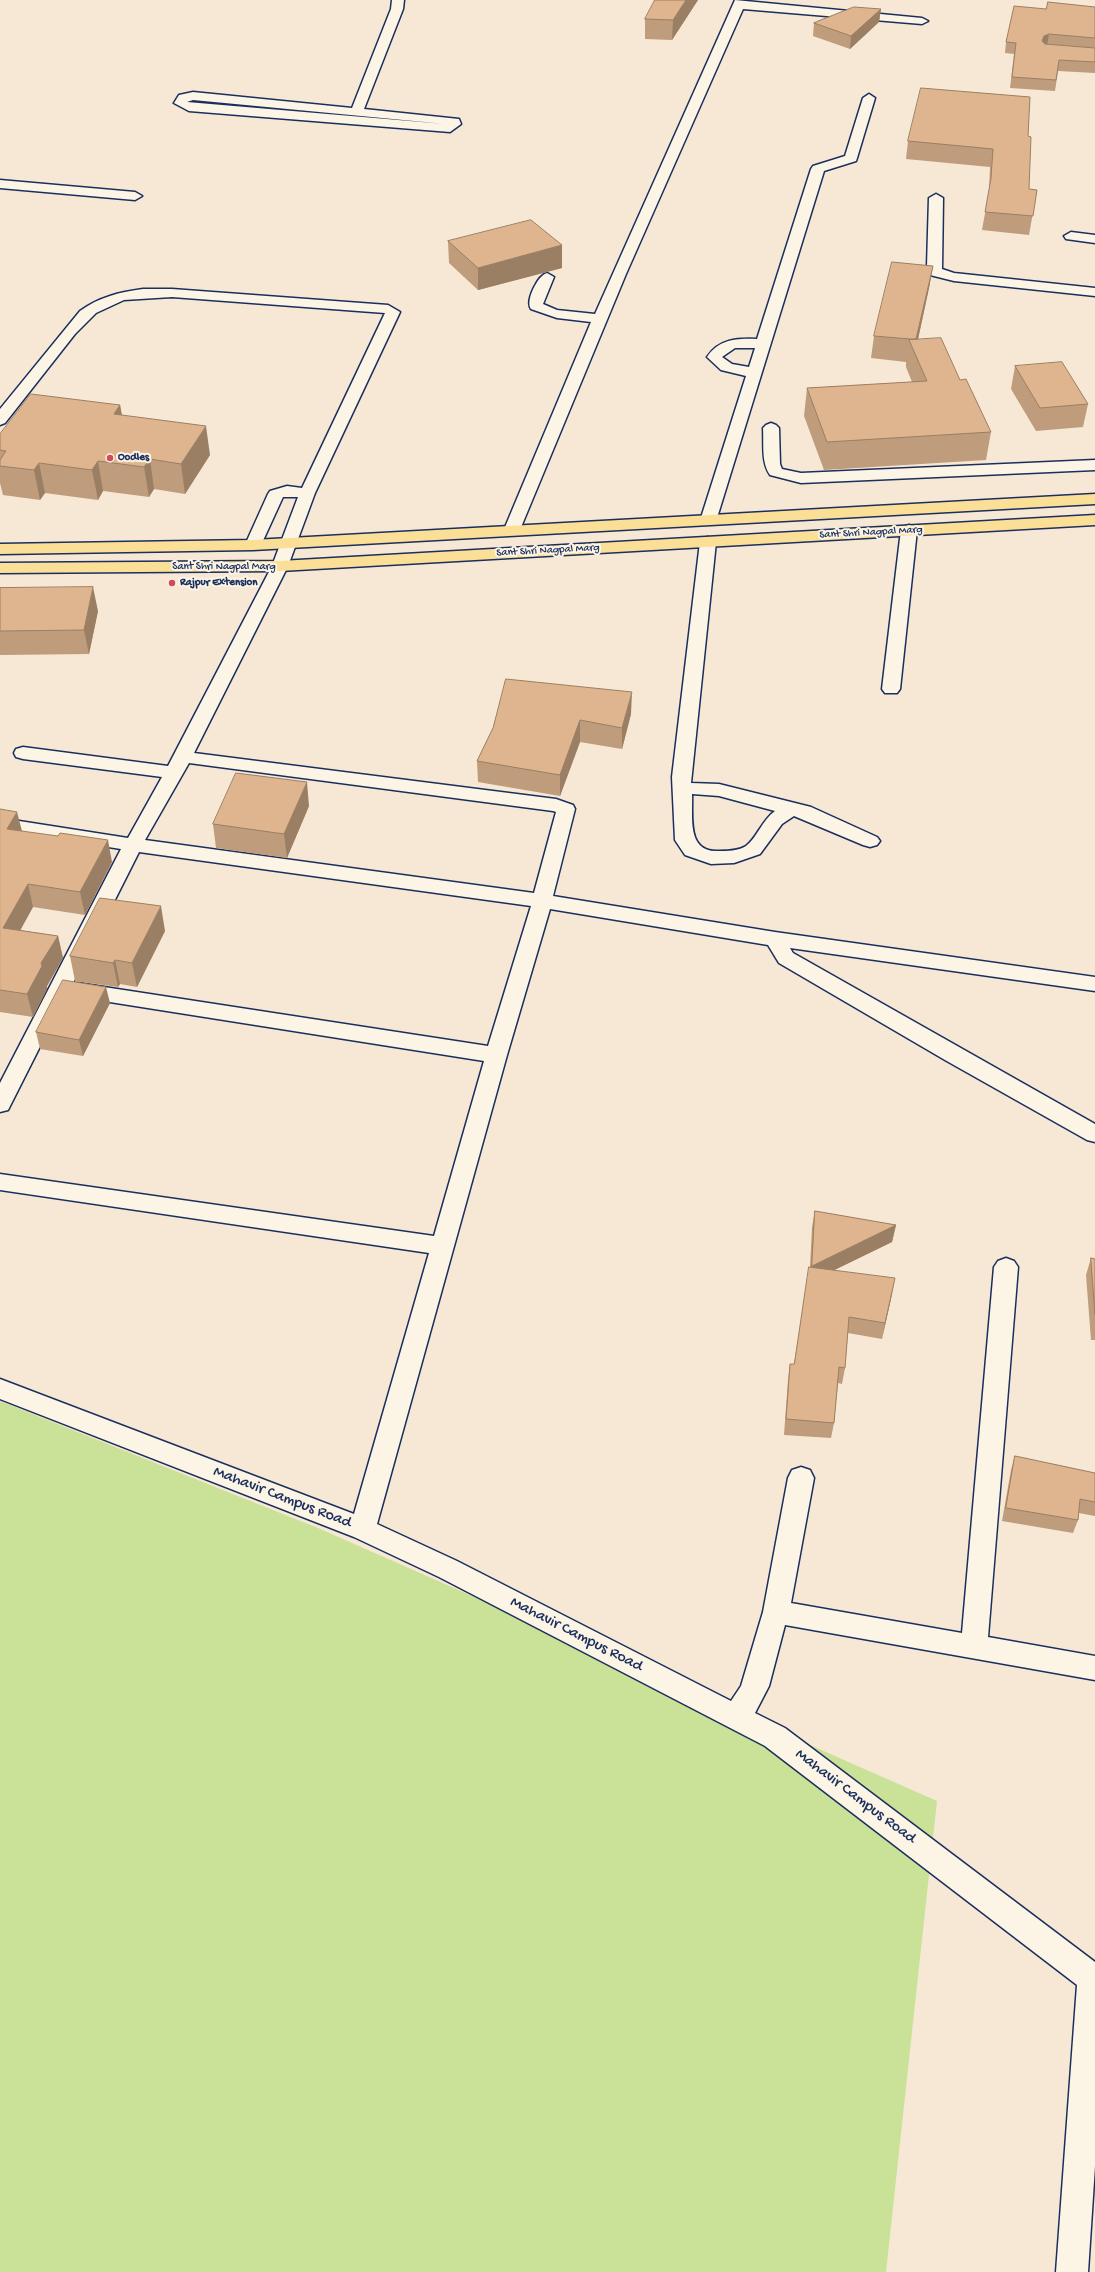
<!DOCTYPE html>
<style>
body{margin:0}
canvas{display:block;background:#f6e8d4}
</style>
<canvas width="1095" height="2272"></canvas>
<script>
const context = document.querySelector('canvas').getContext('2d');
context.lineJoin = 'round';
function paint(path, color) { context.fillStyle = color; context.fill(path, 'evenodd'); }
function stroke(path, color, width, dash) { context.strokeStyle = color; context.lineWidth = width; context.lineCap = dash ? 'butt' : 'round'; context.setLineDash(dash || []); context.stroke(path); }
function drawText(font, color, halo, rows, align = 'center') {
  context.font = font + ' "Gochi Hand",sans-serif'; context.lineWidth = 4; context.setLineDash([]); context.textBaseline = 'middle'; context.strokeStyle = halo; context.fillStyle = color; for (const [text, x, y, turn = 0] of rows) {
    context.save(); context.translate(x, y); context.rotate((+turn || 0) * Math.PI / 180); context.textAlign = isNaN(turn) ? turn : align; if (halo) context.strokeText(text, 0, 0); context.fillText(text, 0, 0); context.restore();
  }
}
paint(new Path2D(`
 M0 1401 318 1528 937 1801 886 2272H0Z`), '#c9e298');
const minor = new Path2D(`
 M392 0H404L403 9 364 109 459 119 461 124 450 132 189 111 174 103 179 95 193 92 352 108 391 9ZM193 100 445 124 187 102Z
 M735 0 922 18 928 21 922 24 743 9 626 274 519 532 517 535H505L503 532 591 322 557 318 531 309C525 301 538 275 547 273L554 277 543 304 557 310 595 314Z
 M869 94 875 98 857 158 856 161 824 171 716 521 714 524H702L700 521 746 376 721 370 707 357C719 339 737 338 757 339L811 169 813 166 845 156 863 98ZM735 348H755L749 367 732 364 722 357Z
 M0 180 135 192 142 196 135 200 0 188Z
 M936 194 943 198 942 269 954 273 1095 288V296L954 281 930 275 927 266 929 198Z
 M1071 232 1095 235V243L1066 239 1064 236Z
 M143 289H172L388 305 400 312 315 493 288 566 194 753 556 799 573 805 575 809 553 896 775 932 1095 977V991L790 948 793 953 1095 1124V1142L1087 1140 945 1060 779 963 768 945 550 909 507 1055 377 1524 457 1561 731 1701 741 1686 763 1612 788 1478 792 1470 801 1467 810 1470 814 1478 791 1603 962 1633 994 1267 998 1261 1006 1258 1014 1261 1018 1267 988 1637 1095 1656V1680L785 1625 769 1686 755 1713 785 1728 1095 1962V2166L1088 2272H1056L1077 1985 765 1746 439 1577 354 1537 0 1399V1379L354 1514 429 1253 0 1190V1174L434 1236 484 1061 78 997 71 995 68 991 8 1110 0 1112V1083L121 849 0 830V818L128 838 162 777 23 759 16 757 14 753 16 749 23 747 168 766 272 566 298 497H283L261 545 259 549H247L245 545 268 494 270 491 287 486 302 488 385 313 172 297 124 300 96 313 75 334 5 423 0 425V409L80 311C99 297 120 292 143 289ZM189 763 553 811 556 812 534 893 145 840ZM139 852 531 906 488 1046 78 983 72 985Z
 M771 423 776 425 779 428 780 464 782 469 801 473 1095 460V470L801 483 770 475C761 462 764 444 763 428L766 425Z
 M909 525 915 527 917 530 900 689 897 693H885L882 689 901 530 903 527Z
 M708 537 714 539 716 542 691 783 719 784 811 807 877 837 880 841 877 845 870 847 863 845 794 816 782 824 760 854 734 863 711 864 685 855 675 840 672 777 700 542 702 539ZM692 794 719 796 775 811C762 820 757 838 746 846 738 851 727 851 719 851 686 853 693 817 692 794Z`);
const major = new Path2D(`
 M1095 494V504L253 550 0 554V544L253 540Z
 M1095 515V525L280 571 0 573V563L280 561Z`);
stroke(minor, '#1b2f5e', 3);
stroke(major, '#1b2f5e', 3);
paint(minor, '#fcf5e5');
paint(major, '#fbdf96');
paint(new Path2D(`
 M698 0 672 40 645 39V19Z
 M1095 7V73L1058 71 1055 91 1010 88 1014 54 1005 53 1006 42 1046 9Z
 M881 9 879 22 850 49 813 36 814 23Z
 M1028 136 1029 189 1037 190 1029 235 982 230 989 191 990 167 906 159 908 141Z
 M448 241 562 245V268L478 290 449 263Z
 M933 266 929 288 918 339 960 380 991 432 986 460 824 470 804 416 807 388 912 382 906 367V362L871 358 874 336Z
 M1015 366 1088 404 1083 427 1036 431 1011 389Z
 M120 405 122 415 210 455 185 494 154 489 149 497 103 491 98 500 45 493 40 500 3 495 0 483V434Z
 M0 588 98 611 89 654 0 655Z
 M631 714 622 749 580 742 560 796 478 782 477 761 493 728Z
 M309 806 287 858 216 848 213 824Z
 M0 809 22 831 112 862 85 915 33 907 20 930 58 936 63 958 47 986V989L33 1017 0 1012Z
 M165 931 137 987 120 984 118 987 75 981 70 956Z
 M110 1003 83 1056 40 1049 36 1032Z
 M815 1211 896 1225 892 1242 834 1270 892 1294 882 1339 848 1333 845 1368 842 1384 838 1383 834 1423 831 1438 784 1435 788 1380 790 1364H794L810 1267 812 1227Z
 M1091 1258 1095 1259V1340H1091L1086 1275Z
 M1015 1456 1095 1473V1516L1079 1513 1078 1520 1073 1533 1002 1521 1011 1470Z`), '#bf9c7b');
paint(new Path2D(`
 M686 0H698L672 40 673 20Z
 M881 9 879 22 850 49 851 36Z
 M1049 34 1047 46 1042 47V41L1044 36Z
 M562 245V268L478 290V268Z
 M933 266 929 288 915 353 916 340Z
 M120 405 125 434 114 414Z
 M206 426 210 455 185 494 181 464Z
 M150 459 154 489 149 497 144 467Z
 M98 461 103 491 98 500 92 470Z
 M39 463 45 493 40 500 34 470Z
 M93 587 98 611 89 654 84 630Z
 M632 692 631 714 622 749V728Z
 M580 720V742L560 796V775Z
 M307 782 309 806 287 858 284 834Z
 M17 812 23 835 7 829Z
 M108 840 112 862 85 915 80 892Z
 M28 884 33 907 9 951 3 928Z
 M161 906 165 931 137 987 132 963Z
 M58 936 63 958 47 986V989L33 1017 27 994 41 963Z
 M115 960 120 984 118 987 113 963Z
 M106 987 110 1003 83 1056 79 1040Z
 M896 1225 892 1242 810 1282 812 1266Z
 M895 1278 892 1294 882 1339 885 1323Z`), '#9b7f64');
const building = new Path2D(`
 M655 0H686L673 20 645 19Z
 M1048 2 1095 7V38L1049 34 1044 36 1042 41 1045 44 1095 48V62L1059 60 1056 80 1012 77 1016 43 1006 42 1014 6 1046 9Z
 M854 7 881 9 851 36 814 23Z
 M921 88 1030 97 1028 136 1031 137 1029 189 1037 190 1033 216 985 212 991 178 993 149 908 141Z
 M531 220 562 245 478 268 448 241Z
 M892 262 933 266 916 339H910L874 336Z
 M941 338 960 380 966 379 991 432 827 442 807 388 927 381 909 340Z
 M1062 362 1088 404 1040 408 1015 366Z
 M31 394 120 405 114 414 206 426 181 464 150 459 144 467 98 461 92 470 39 463 34 470 0 466V460L6 451 0 450V434Z
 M93 587 84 630 0 631V588Z
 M506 679 632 692 622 728 580 720 560 775 477 761 493 728Z
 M236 773 307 782 284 834 213 824Z
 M0 809 17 812 7 829 58 836 60 833 108 840 80 892 28 884 3 928 58 936 41 963 42 966 27 994 0 990Z
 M100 898 161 906 132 963 115 960 113 963 70 956Z
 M63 980 106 987 79 1040 36 1032Z
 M815 1211 896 1225 812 1266Z
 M1091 1258 1095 1259V1314Z
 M809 1267 895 1278 885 1323 849 1317 845 1368 839 1367 834 1423 786 1419 790 1364H794Z
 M1015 1456 1095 1473V1502L1080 1499 1078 1520 1006 1508Z`);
paint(building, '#deb58f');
stroke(building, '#9b7f64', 1);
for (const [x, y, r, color] of [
 [110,458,4,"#d1495b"],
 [172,583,4,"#d1495b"]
]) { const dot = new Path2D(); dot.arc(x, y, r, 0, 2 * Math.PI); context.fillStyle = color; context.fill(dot); stroke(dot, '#fcf5e5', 1.5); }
drawText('bold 11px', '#1b2f5e', '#fcf5e5', [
 ["Oodles",118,458],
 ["Rajpur Extension",180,583]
], 'left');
drawText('11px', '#1b2f5e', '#fcf5e5', [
 ["Sant Shri Nagpal Marg",871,533,-3],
 ["Sant Shri Nagpal Marg",548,551,-3],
 ["Sant Shri Nagpal Marg",224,567]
]);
drawText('16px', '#1b2f5e', '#fcf5e5', [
 ["Mahavir Campus Road",282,1498,21],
 ["Mahavir Campus Road",576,1635,27],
 ["Mahavir Campus Road",855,1797,37]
]);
</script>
